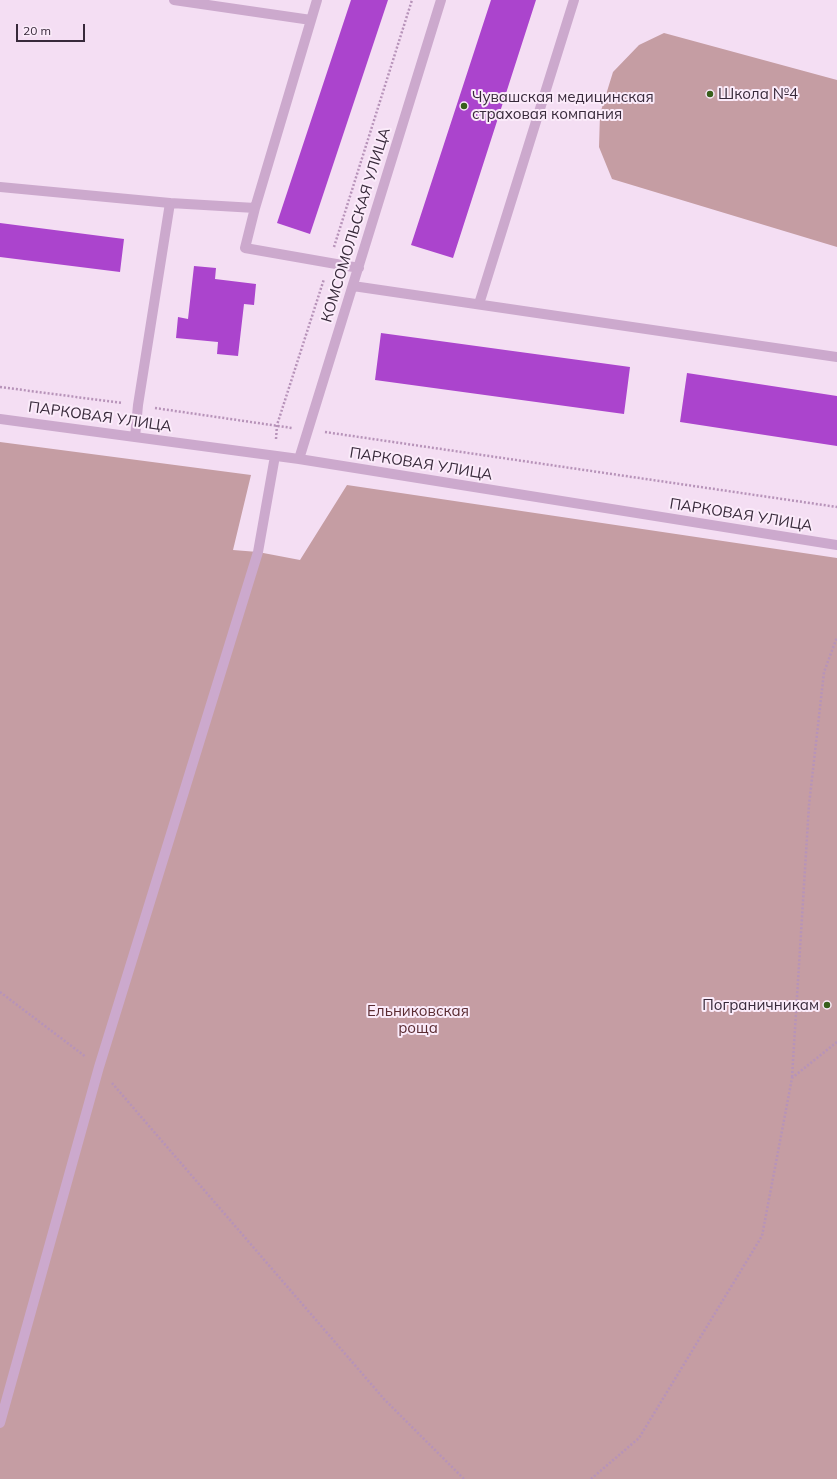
<!DOCTYPE html>
<meta charset="utf-8">
<style>
body{margin:0}
#map{position:relative;width:837px;height:1479px;overflow:hidden;background:#f4def3;font-family:Mulish,sans-serif}
canvas{display:block}
.scale{position:absolute;left:16px;top:24px;width:69px;height:18px;box-sizing:border-box;border:2px solid #37293a;border-top:0;padding-left:5px;font-size:12px;line-height:14px;white-space:nowrap;color:#37293a;-webkit-text-stroke:3px #fbebfa;paint-order:stroke}
</style>
<div id="map">
<canvas width="837" height="1479"></canvas>
<div class="scale">20 m</div>
</div>
<script>
const context = document.querySelector('canvas').getContext('2d');
context.lineJoin = 'round';
function paint(path, color) { context.fillStyle = color; context.fill(path, 'evenodd'); }
function stroke(path, color, width, dash) { context.strokeStyle = color; context.lineWidth = width; context.lineCap = dash ? 'butt' : 'round'; context.setLineDash(dash || []); context.stroke(path); }
function drawText(font, color, halo, rows, align = 'center') {
  context.font = font + ' Mulish,sans-serif'; context.lineWidth = 4; context.setLineDash([]); context.textBaseline = 'middle'; context.strokeStyle = halo; context.fillStyle = color; for (const [text, x, y, turn = 0] of rows) {
    context.save(); context.translate(x, y); context.rotate((+turn || 0) * Math.PI / 180); context.textAlign = isNaN(turn) ? turn : align; if (halo) context.strokeText(text, 0, 0); context.fillText(text, 0, 0); context.restore();
  }
}
paint(new Path2D(`
 M664 33 837 80V247L612 179 599 147 600 114 613 72 639 45Z
 M0 442 251 475 233 550 258 552 300 560 347 485 837 558V1479H0Z`), '#c59da3');
paint(new Path2D(`
 M351 0H388L310 234 277 223Z
 M491 0H536L453 258 411 245Z
 M0 223 124 239 120 272 0 257Z
 M194 266 216 268 215 279 256 284 254 305 244 304 238 356 217 354 218 342 176 338 178 317 188 319Z
 M381 333 630 367 624 414 375 380Z
 M687 373 837 396V446L680 422Z`), '#ab44cd');
stroke(new Path2D(`
 M334 247 412 0
 M0 387 122 403
 M155 408 292 428
 M325 432 837 507
 M276 439 277 425 324 279
 M0 992 86 1057
 M792 1077 809 805 824 672 837 637
 M112 1083 384 1399 464 1479
 M591 1479 639 1438 762 1236 792 1078 837 1042`), '#b793b9', 2.5, [2, 2]);
stroke(new Path2D(`
 M174 0 311 20
 M317 0 255 208 245 248 359 268
 M0 187 170 203 255 208
 M353 286 837 357
 M479 304 574 0
 M0 419 299 459 837 545
 M135 437 138 405 170 203
 M299 459 441 0
 M0 1423 99 1067 258 552 275 456`), '#cca9cd', 10);
for (const [x, y, r, color] of [
 [710,94,4,"#385f1c"],
 [464,106,4,"#385f1c"],
 [827,1005,4,"#385f1c"]
]) { const dot = new Path2D(); dot.arc(x, y, r, 0, 2 * Math.PI); context.fillStyle = color; context.fill(dot); stroke(dot, '#fbebfa', 1.5); }
drawText('15px', '#37293a', '#fbebfa', [
 ["Школа №4",718,94],
 ["Чувашская медицинская",472,97],
 ["страховая компания",472,114],
 ["Пограничникам",819,1005,"right"]
], 'left');
drawText('15px', '#37293a', '#fbebfa', [
 ["КОМСОМОЛЬСКАЯ УЛИЦА",356,225,-73],
 ["ПАРКОВАЯ УЛИЦА",100,417,8],
 ["ПАРКОВАЯ УЛИЦА",421,464,9],
 ["ПАРКОВАЯ УЛИЦА",741,515,9]
]);
drawText('15px', '#5a2b31', '#fbebfa', [
 ["Ельниковская",418,1011],
 ["роща",418,1028]
]);
</script>
